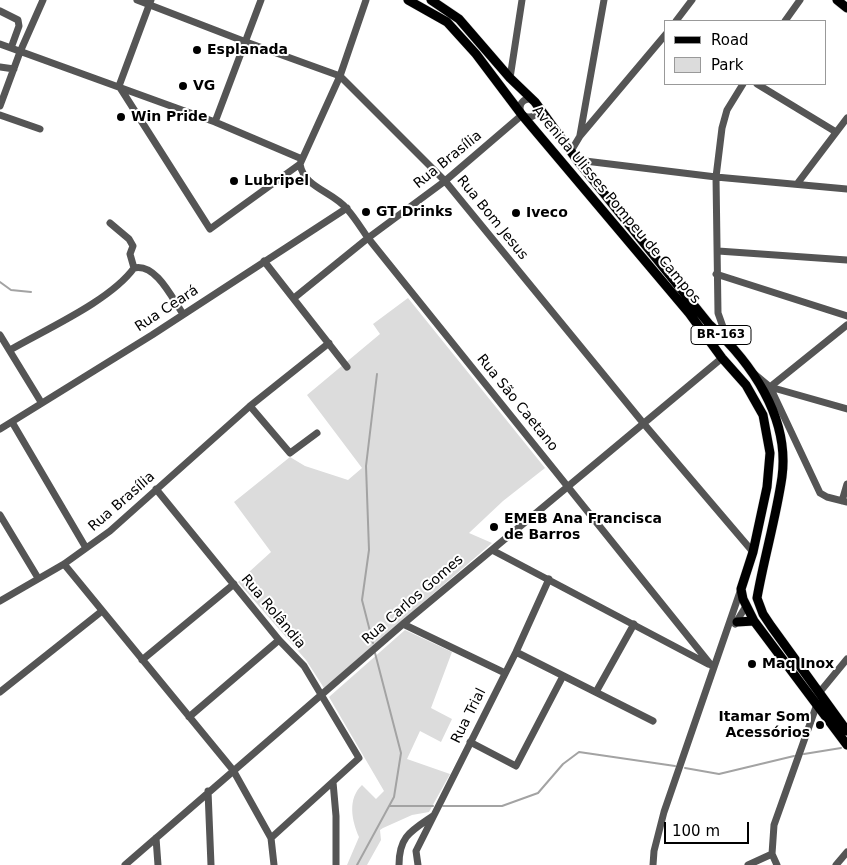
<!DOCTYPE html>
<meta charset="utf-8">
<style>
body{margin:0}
#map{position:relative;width:847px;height:865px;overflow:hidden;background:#fff;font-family:"DejaVu Sans",sans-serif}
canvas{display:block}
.legend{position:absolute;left:664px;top:20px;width:162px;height:65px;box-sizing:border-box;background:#fff;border:1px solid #999;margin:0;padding:6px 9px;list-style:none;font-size:15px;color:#000}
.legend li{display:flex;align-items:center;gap:10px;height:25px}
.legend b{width:25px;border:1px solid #999}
.scale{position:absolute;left:664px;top:822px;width:85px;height:22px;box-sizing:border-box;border:2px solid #000;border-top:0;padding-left:6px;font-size:15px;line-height:18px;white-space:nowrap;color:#000;-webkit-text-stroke:4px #fff;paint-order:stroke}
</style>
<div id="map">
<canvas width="847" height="865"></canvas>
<ul class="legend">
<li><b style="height:6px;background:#000"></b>Road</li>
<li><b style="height:14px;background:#dcdcdc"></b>Park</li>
</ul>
<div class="scale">100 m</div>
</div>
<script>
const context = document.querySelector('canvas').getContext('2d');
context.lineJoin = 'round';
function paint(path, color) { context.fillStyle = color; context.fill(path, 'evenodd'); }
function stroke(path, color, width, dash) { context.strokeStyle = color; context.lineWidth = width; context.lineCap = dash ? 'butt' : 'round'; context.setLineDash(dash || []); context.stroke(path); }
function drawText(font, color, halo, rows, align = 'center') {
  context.font = font + ' "DejaVu Sans",sans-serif'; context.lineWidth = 4; context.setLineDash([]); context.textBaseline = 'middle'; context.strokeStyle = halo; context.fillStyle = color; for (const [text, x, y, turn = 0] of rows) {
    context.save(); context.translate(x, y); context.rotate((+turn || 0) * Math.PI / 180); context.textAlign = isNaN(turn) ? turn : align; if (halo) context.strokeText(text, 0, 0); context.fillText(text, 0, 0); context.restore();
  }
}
paint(new Path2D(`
 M408 298 545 468 503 501 469 533 492 543 324 688 306 660 238 582 271 552 234 502 290 457 305 466 348 480 362 468 307 395 380 334 373 324Z
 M405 630 452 652 431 708 452 719 441 742 420 731 407 759 450 774 429 812 412 815 383 828 380 830 381 840 367 865H347L359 837C352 821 347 799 362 785L376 799 384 791 329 697Z`), '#dcdcdc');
stroke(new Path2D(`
 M0 282 11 290 31 292
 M373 643 362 600 369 550 366 466 377 374
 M804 754 841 748
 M685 768 719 774 794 756
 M390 806H433
 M443 806H502L538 793 563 764 579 752 675 766
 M357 865 394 797 401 753 375 653`), '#a3a3a3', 2);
const major = new Path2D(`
 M408 0 447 22 476 54 522 115 689 313 722 358 746 385 763 415 770 453 767 487 753 552 741 589 743 599 754 621 847 745
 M431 0 459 19 510 78 535 102 577 160 709 324C751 362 790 417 782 477 776 518 764 558 757 598L763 614 771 626 847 731
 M837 0 847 8
 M737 622 754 621`);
stroke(major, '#dbdbdb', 10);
stroke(new Path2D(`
 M137 0 246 42 340 76 445 181 644 424 753 552
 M151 0 119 86 210 229 300 164
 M366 0 340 76 300 164C304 188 332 191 347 209 355 218 361 228 368 238L711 665
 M0 11 18 20 19 26 11 48
 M676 21 692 0
 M785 21 800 0
 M0 44 215 122 302 159
 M0 67 14 69
 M510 78 522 0
 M757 84 836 132
 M520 108a9 9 0 1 1 18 0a9 9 0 1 1-18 0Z
 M0 106 20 52 43 0
 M0 115 40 129
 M215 122 261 0
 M580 135 604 0
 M571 151 580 136 666 34
 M577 160 716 177 847 189
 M797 184 847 118
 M110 223 129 239 133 246 130 254 134 268
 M718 251 847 260
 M264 261 347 367
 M716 274 847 316
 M294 298 368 238 445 181 522 115
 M0 335 41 402
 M728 341 718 313 716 177 722 128 727 110 743 84
 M10 350C46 329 110 301 134 268 156 263 172 298 183 314
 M752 372 770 387 820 493 827 497 847 502
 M770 387 847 325
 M770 387 847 409
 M250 406 290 453 317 433
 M12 422 86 548
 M0 429 152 335 347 208
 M156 489 279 640 304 666 359 758 271 838
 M842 501 847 484
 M0 515 38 578
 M492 550 708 664
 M64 564 233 770 271 838 274 865
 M0 601 64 564 110 531 250 406 329 343
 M403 624 505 673
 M735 624 746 606
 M516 652 653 721
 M142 660 234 584
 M0 692 102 611
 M596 692 634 624
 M819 693 847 659
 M189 717 279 640
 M470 742 516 766 563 676
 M333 782 336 816V865
 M208 791 211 865
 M156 838 158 865
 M125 865 403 624 722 358
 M399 865C399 836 411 831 433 816
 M418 865 416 851 516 652 549 579
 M653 865 654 851 664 812 741 589
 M748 865 772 854
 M777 865 772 854 774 825 816 707
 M836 865 847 852`), '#555', 7);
stroke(major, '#000', 9);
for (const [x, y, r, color] of [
 [197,50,5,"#000"],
 [183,86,5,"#000"],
 [121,117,5,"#000"],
 [234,181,5,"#000"],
 [366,212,5,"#000"],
 [516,213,5,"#000"],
 [494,527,5,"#000"],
 [752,664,5,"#000"],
 [820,725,5,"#000"]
]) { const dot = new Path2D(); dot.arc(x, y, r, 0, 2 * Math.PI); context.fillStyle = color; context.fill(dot); stroke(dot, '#fff', 2); }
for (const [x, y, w] of [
 [721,335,60]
]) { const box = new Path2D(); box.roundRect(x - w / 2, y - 9.5, w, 19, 4); context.fillStyle = '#fff'; context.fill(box); stroke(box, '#000', 1); }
drawText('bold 12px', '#000', null, [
 ["BR-163",721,335]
]);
drawText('bold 14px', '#000', '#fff', [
 ["Esplanada",207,50],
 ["VG",193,86],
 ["Win Pride",131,117],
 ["Lubripel",244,181],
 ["GT Drinks",376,212],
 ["Iveco",526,213],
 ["EMEB Ana Francisca",504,519],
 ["de Barros",504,535],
 ["Maq Inox",762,664],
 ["Itamar Som",810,717,"right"],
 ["Acessórios",810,733,"right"]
], 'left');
drawText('14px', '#000', '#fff', [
 ["Rua Brasília",448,160,-39],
 ["Avenida Ulisses Pompeu de Campos",616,205,50],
 ["Rua Bom Jesus",492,218,51],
 ["Rua Ceará",167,309,-33],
 ["Rua São Caetano",517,403,51],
 ["Rua Brasília",122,502,-41],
 ["Rua Carlos Gomes",413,600,-41],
 ["Rua Rolândia",273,612,50],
 ["Rua Trial",469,716,-63]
]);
</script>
